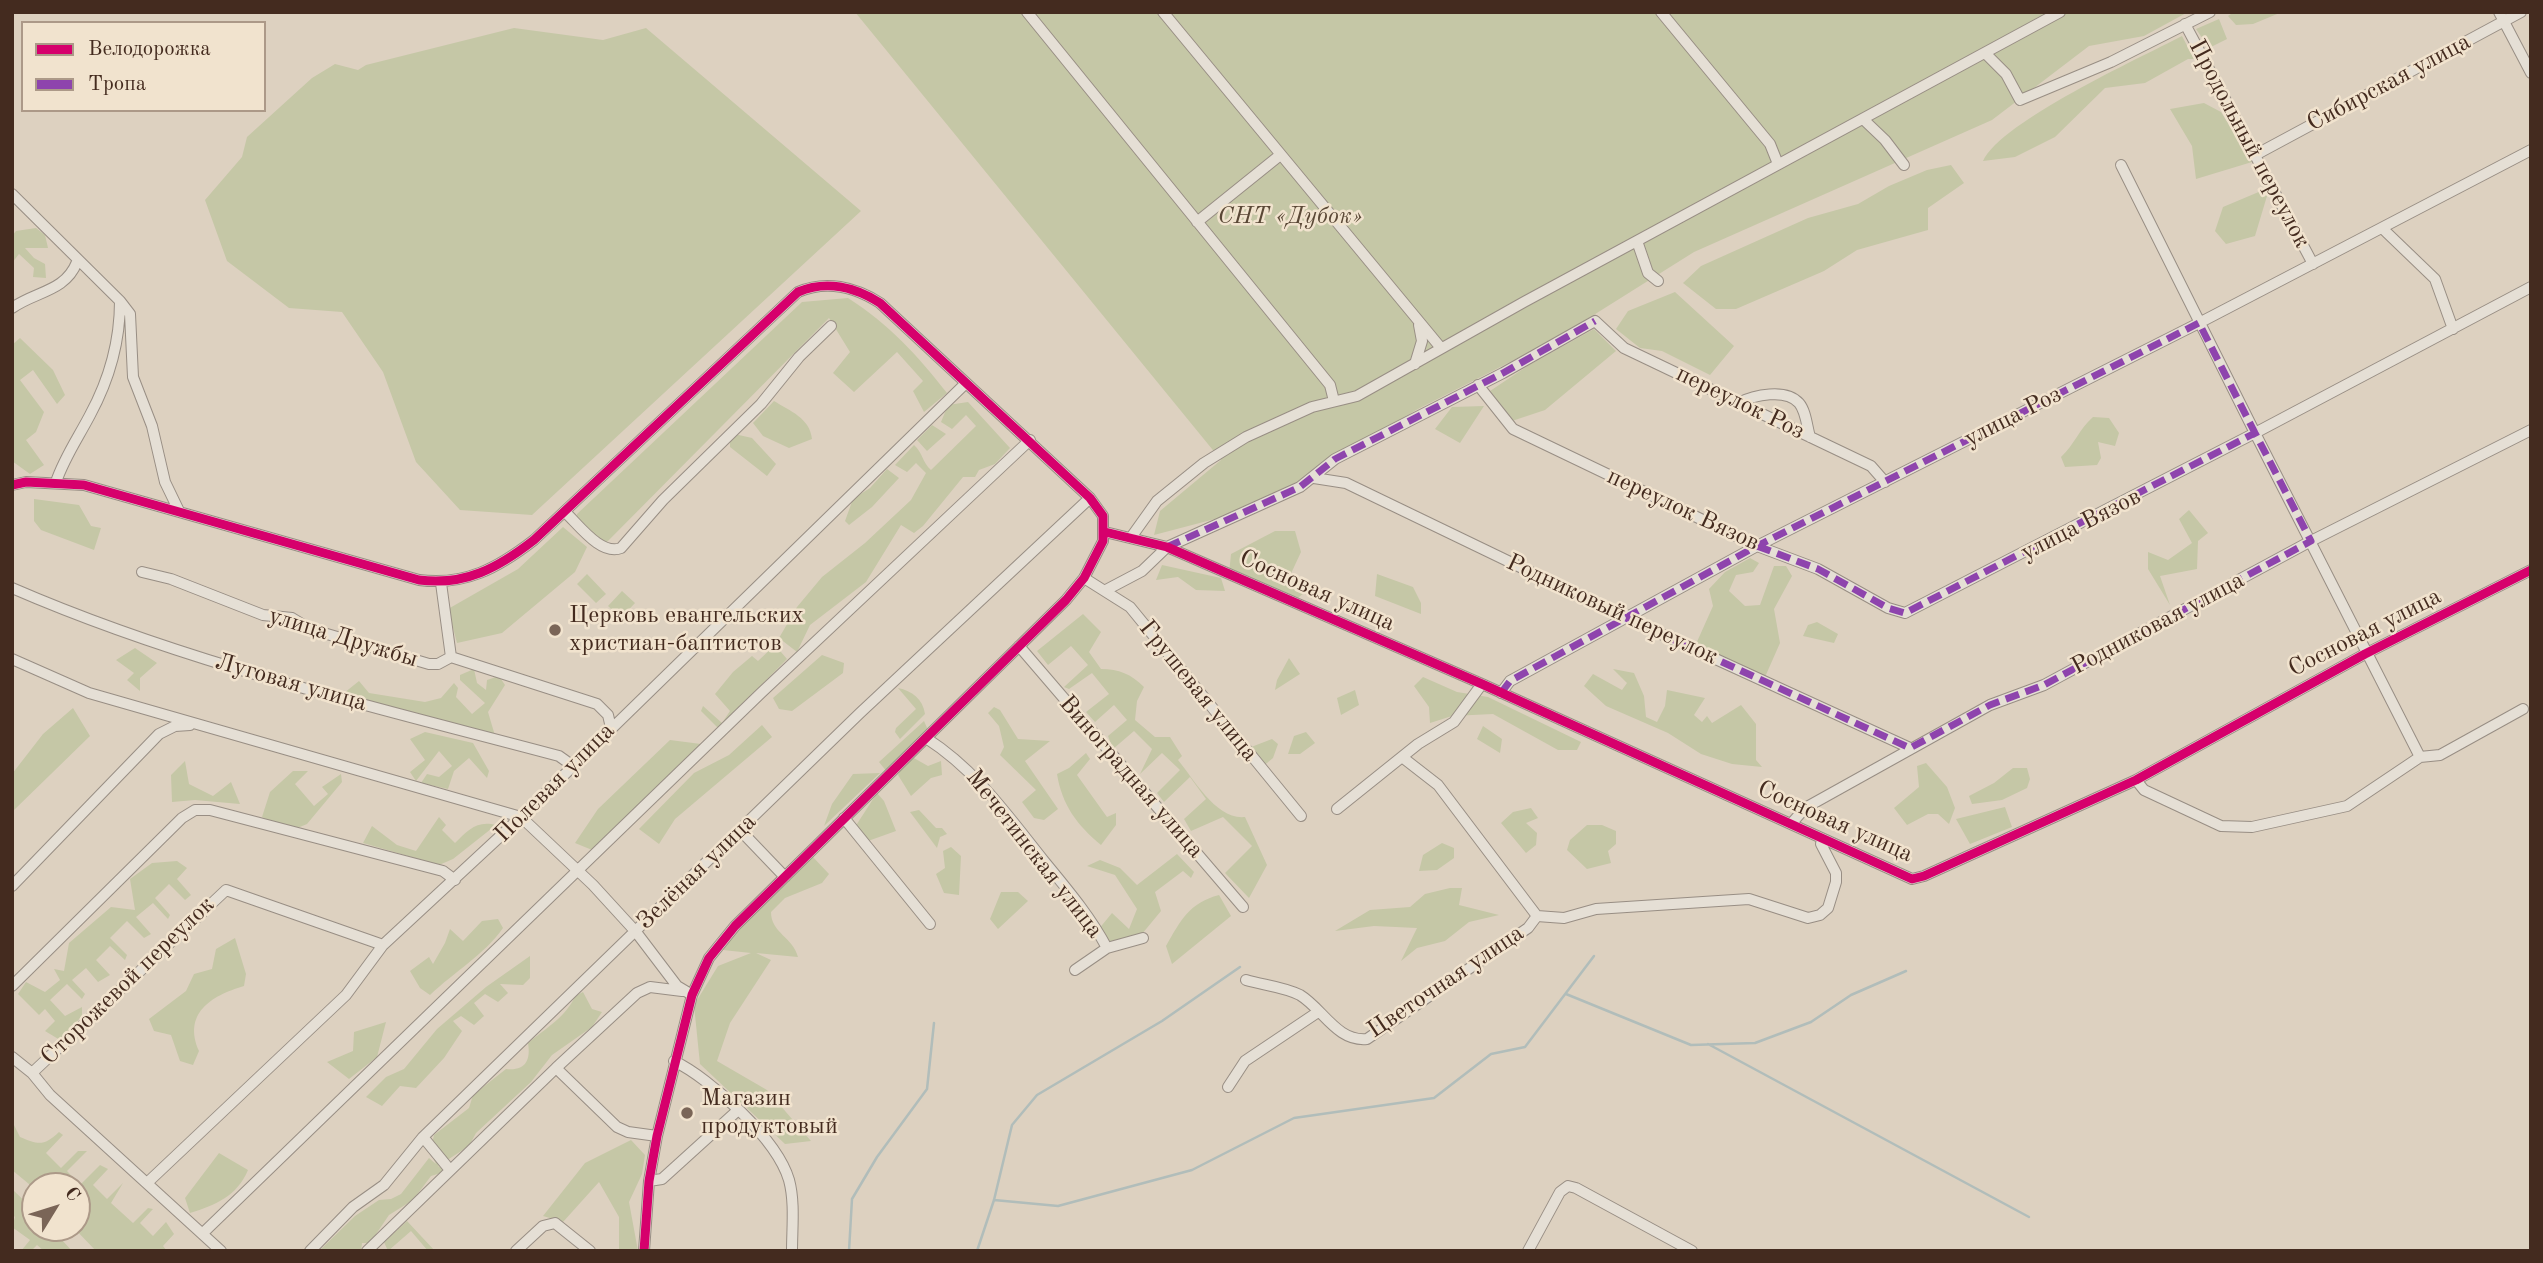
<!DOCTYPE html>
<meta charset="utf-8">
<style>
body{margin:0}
#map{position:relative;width:2543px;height:1263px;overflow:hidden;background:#ddd1c0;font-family:"Old Standard TT",serif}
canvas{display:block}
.frame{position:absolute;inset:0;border:14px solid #442b1f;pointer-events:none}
.legend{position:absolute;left:21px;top:21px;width:245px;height:91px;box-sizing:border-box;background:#f1e3ce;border:2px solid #ac9988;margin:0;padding:9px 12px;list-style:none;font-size:21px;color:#442b1f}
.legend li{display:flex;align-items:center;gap:14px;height:35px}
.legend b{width:35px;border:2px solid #ac9988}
.north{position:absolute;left:21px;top:1172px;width:70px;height:70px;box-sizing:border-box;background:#f1e3ce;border:2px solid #ac9988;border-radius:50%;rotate:52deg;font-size:19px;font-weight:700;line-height:28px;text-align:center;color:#442b1f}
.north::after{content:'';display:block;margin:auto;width:24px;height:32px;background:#7a6557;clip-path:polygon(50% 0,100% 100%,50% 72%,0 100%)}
</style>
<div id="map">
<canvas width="2543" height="1263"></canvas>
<div class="frame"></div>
<ul class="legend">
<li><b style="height:9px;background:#d6006c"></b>Велодорожка</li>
<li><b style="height:9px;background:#8e44ad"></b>Тропа</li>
</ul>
<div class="north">С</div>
</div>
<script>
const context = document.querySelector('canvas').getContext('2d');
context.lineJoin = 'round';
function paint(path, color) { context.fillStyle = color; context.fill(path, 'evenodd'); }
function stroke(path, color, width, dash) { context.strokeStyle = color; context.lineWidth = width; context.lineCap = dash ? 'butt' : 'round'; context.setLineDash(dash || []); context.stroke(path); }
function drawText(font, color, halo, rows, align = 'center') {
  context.font = font + ' "Old Standard TT",serif'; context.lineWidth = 5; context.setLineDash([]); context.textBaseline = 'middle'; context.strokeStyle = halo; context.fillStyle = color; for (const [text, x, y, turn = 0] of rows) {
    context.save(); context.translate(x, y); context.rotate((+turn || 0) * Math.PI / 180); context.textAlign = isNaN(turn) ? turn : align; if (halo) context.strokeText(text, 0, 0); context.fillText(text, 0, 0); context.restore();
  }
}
paint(new Path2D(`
 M855 12H2188L2144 36 2089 46 1992 120 1694 252 1557 338 1416 410 1272 504 1154 535 1160 511 1221 460Z
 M2234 12H2282L2253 24 2236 25 2228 16Z
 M2219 19 2227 39 2209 48 2196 29Z
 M514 28 603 40 646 28 861 211 532 515 460 510 416 462 383 372 342 312 289 308 227 261 205 200 242 157 247 137 312 78 335 64 358 70 366 65Z
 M2182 36 2194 59H2188L2145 83 2105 88 2055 137 2015 157 1983 161C2002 121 2138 59 2182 36Z
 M2204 103 2221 112 2252 162 2196 179 2192 146 2170 109Z
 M1951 165 1964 183 1928 208V230L1857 250 1824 271 1736 309H1716L1683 283 1701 266 1808 218 1858 204 1889 186 1927 170Z
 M2261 191 2267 196 2255 236 2226 244 2215 231 2223 207Z
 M36 228 45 235 48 248H25L34 258 45 264 46 278 33 277 34 268 19 254 12 263V236L16 231Z
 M1675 292 1734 346 1710 375 1662 351 1640 348 1616 329 1628 311Z
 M848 298C889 324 917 355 947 393L924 412 913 391 923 381 897 352 854 392 833 373 850 352 829 318 606 543 576 523 577 514 802 302Z
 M1594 329 1616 351 1545 410 1512 421 1490 391 1529 365Z
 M20 338 53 370 65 395 57 404 33 370 20 380 44 412 36 432 26 440 44 465 30 474 12 461V345Z
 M774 401C790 411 810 418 812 439L789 448 763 436 753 423Z
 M968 402 1010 448 995 464 979 470 975 477H963L923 526 914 533 901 525 866 582 810 625 797 652 779 638 797 607 822 577 865 543 911 500 926 473 916 463 907 472 895 465 914 445C923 453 922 462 931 470L976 426 966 415 952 429 941 422 948 405Z
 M1484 406 1460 443 1435 429 1452 407Z
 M2093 417 2109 418 2119 433 2115 446 2098 442 2101 458 2097 465 2065 467 2061 457C2075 444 2079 429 2093 417Z
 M932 425 946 434 927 451 917 440Z
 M730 433 752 438 776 464 767 476 730 447Z
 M887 469 899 478 872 507 849 525 845 521 853 499 870 488Z
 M34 499 79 505 91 526 101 528 94 550 41 530 34 521Z
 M2189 510 2208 533 2198 541 2197 569 2160 576 2170 605 2148 569V552L2168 560 2192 543 2179 519Z
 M563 527 587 547 575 572 502 633 457 643 448 609 518 569Z
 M1275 531H1295L1301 552 1288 580 1304 593 1293 602 1229 574 1231 554Z
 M1750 558 1759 563 1753 572 1736 575 1729 591 1745 606 1760 605 1774 566H1786L1792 576 1774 609 1780 643 1765 677 1696 644 1713 606 1709 589 1725 572Z
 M1162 565 1221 578 1225 591 1196 590 1178 577 1156 580Z
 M587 574 606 594 596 603 577 584Z
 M1377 574 1413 587 1421 603V614L1375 596Z
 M622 591 635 603 621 618 608 606Z
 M1083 614 1101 632 1089 652 1101 669C1119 669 1131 674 1144 687L1137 701 1135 720 1155 737H1170L1182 756 1178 760C1194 779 1216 820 1245 817L1267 865 1249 898 1225 873 1252 846 1223 817 1191 831 1184 819 1206 799 1190 777 1164 802 1157 793 1180 770 1162 753 1140 774 1152 749 1134 731 1113 749 1108 736 1127 720 1114 705 1095 722 1086 712 1109 694 1092 673 1069 689 1064 687 1088 665 1071 646 1048 665 1037 651Z
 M1817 622 1838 634 1834 643 1803 636 1808 625Z
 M775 645 787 659 597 852 575 843 598 809 670 740 701 744 718 728 701 711 703 706 722 723 730 711 715 694 733 672 752 656 758 661Z
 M135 648 157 663 140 678V691L127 680 134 673 116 660Z
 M822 655 844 663 843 673 792 711 779 709 773 698Z
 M1289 658 1300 674 1275 690 1277 680Z
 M474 669 477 683 486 690 487 680 499 676 505 685 488 712 496 739 344 693 359 681 369 693 425 702 441 698 454 683 458 688 456 697 472 714 485 703 460 680V675Z
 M1613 669 1634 673 1644 696 1646 717 1657 722 1665 706 1667 690 1705 698 1694 715 1702 722 1707 716 1712 723 1741 705 1756 724V760L1762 767 1732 764 1701 754 1668 733 1606 706 1584 686 1593 674 1622 690 1627 683Z
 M1423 677 1457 692 1488 697 1581 742 1577 750H1558L1493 714 1452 716 1430 723 1429 707 1414 686Z
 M898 688C912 691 923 699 925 714L900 739 895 732 896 728 916 709Z
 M1355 690 1359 705 1341 715 1337 698Z
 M994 707 1000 710 1018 739 1050 741 1025 761 1058 809 1044 820 1034 818 1022 802 1036 790 1000 755 1004 747 999 726 988 713Z
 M73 708 90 736 12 812V774L43 734Z
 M924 721 928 730 887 772 879 762Z
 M762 725 772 737 675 819 659 844 639 829 694 773 729 755Z
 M1483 726 1502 739 1500 753 1477 739Z
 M425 732 473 743 489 771 487 778 469 758 454 771 448 789 421 783 427 774 439 777 452 766 439 751 416 781 410 772 425 760 410 739Z
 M1306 732 1315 743 1300 754H1288L1294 736Z
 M1272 739 1278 744 1273 758 1261 768 1246 749Z
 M1086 753 1090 759 1077 775 1107 817 1116 813V825L1101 845C1077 825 1062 805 1057 774L1069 768Z
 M912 757 928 766 941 761 942 775 931 778 911 796 898 775 901 767Z
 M185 761 189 784 213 796 231 782 240 804 195 800 172 802 171 775Z
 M1926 763 1947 787 1955 808 1949 824 1938 814H1928L1907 825 1894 808 1919 787 1917 766Z
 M2013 768H2027L2030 779 2027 788 2002 800 1972 804 1969 796 1994 783Z
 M293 771H308L295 784 314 806 328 794 322 787 341 774 342 782 307 824 290 831 262 817 270 792Z
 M880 773 824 826 832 804 853 774Z
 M877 793 884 801 896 831 868 841 855 827Z
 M2005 807 2012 827 1970 844 1956 819Z
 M1531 808 1538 818 1526 823 1537 833 1536 845 1526 853 1501 823 1513 812Z
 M919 810 936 828H942L947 834 940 837 937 848 910 812Z
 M439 817 446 825 442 830 455 843C468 830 477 820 496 825L453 859 439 865 363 843 372 826 397 845 416 851Z
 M1587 825H1602L1616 831V844L1608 851 1611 863 1587 869 1567 850 1570 840Z
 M1442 843 1454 848V858L1437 870 1419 871 1423 855Z
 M951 847 961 856 959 895 944 893 936 874 945 868 943 851Z
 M1177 854 1194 872 1191 878 1183 871 1155 892 1161 911 1137 940 1115 946 1098 930 1112 913 1129 929 1137 909 1115 875 1087 866 1100 860 1120 868 1137 885Z
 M812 856 829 874 822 883 785 898 771 912C771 933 793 937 798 957L756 953 771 960 730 1023 717 1061 767 1090 811 1141 785 1144 700 1064 694 1005 718 966 751 953 723 950 738 927Z
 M177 861 187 868 177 879 191 895 185 900 169 884 155 898 170 915 168 919 153 903 136 917 151 934 144 938 127 921 110 938 127 955 125 960 110 946 96 960 110 975 98 982 86 968 72 980 85 994 82 999 67 984 50 1000 65 1016 82 1007V1016L60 1040 45 1031 55 1021 45 1009 39 1015 18 994 26 982 45 992 60 980 54 969 64 971 69 943 111 907 135 910 130 879 152 863Z
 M1450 888H1462L1459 905 1499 915 1469 922 1445 941 1417 948 1401 961 1417 928 1374 926 1335 931 1370 910 1410 907 1425 894Z
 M1001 892H1018L1028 901 998 929 990 919Z
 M1219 895 1231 916 1172 964 1166 946C1181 920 1189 903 1219 895Z
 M498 919 503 928C484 955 454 972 430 995L420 988 410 971 429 957 433 964 445 943 450 929 463 941 482 921Z
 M235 938 246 974 244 986C210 996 183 1014 199 1051L193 1065 180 1061 171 1035 154 1031 149 1019 186 991 194 974 212 969 216 949Z
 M530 956V978L523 985 500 984 508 993 498 1002 485 994 474 1003 484 1016 474 1025 461 1016 453 1021 462 1031 444 1058 416 1088 400 1086 382 1106 366 1097 386 1077 404 1069 437 1029 486 987Z
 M583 992 592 1009 602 1012 592 1027 552 1055 531 1082 476 1133 469 1146 438 1166 443 1169 441 1173 431 1176 413 1200 389 1215 370 1243H362L361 1251H319L355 1216 379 1200 391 1199 401 1194 429 1158 436 1164 430 1152 434 1135 469 1108 473 1095 506 1069C525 1071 531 1061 528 1043 545 1029 567 1016 575 996Z
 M386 1022 377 1057 349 1079 327 1062 353 1051 354 1032Z
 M12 1121 20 1137C39 1145 44 1146 59 1132L63 1135 46 1153 61 1168 78 1151H87L67 1171 80 1185 100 1165 108 1169 93 1185 107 1199 123 1183 111 1203 133 1223 148 1208 153 1209 140 1223 153 1236 166 1222 174 1234 163 1246 167 1251H96L74 1228H77V1186H35V1189L12 1170Z
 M631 1140 645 1155 642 1174 629 1202 638 1251 619 1250V1217L599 1182 563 1222 543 1216 585 1163Z
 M219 1153 248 1170C237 1196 216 1205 190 1213L185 1198Z
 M12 1189 35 1211V1228H51L72 1251H44L37 1245 31 1251H21L30 1240 12 1227 15 1217 12 1214Z
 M407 1221 435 1251H428L411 1231 388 1251 384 1242Z`), '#c5c7a6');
stroke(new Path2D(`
 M1566 994 1691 1045 1755 1043 1811 1022 1851 995 1906 971
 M1708 1044 2029 1217
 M994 1200 1058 1206 1192 1170 1294 1118 1434 1098 1491 1054 1525 1047 1594 956
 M849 1251 852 1199 877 1157 927 1089 934 1023
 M977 1251 994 1200 1012 1125 1037 1095 1162 1021 1240 967`), '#b1bdba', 2.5);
const street = new Path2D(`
 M1027 12 1330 385 1334 401
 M1163 12 1441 348
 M1661 12 1770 144 1778 164
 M2499 12 2531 73
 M2185 24 2313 264
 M1985 53 2006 74 2020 100 2111 62 2210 12
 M1863 119 1885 140 1904 165
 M2257 154 2521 12
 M2121 165 2255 433 2531 287
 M12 194 120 301C120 342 109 380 90 415 78 438 64 458 56 482
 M1197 222 1279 156
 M2382 228 2435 279 2453 329
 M1637 241 1648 273 1658 281
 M120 301 130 314 133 377 152 426 165 482 179 511
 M12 308C36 291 65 292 77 262
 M1415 364 1422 341 1419 325
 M1478 385 1513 429 1757 546 1818 569 1888 608 1905 613 2255 433 2420 757
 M1738 403C1754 395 1786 388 1799 403 1806 411 1807 427 1810 437
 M1314 478 1346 483 1626 618 1910 748
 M12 485 26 482 84 485 419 580C465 586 498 568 534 540L798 292C826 280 855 287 880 303L1090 498 1103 516V541L1084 578 1066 600 735 926 709 958 692 995 657 1136 649 1181 644 1251
 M565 512C579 525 601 556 621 548L663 500 761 404 799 357 831 326
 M1105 532 1167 547 1482 684 1912 879 1924 876 2136 780 2365 654 2531 570
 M1132 536 1157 501 1204 463 1246 437 1312 407 1357 396 1524 302 2060 12
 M142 572 171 579 263 615 292 618 310 629 429 664H438L451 657 597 704 608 715 611 728
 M1084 578 1130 607 1301 816
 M441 583 451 657
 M12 588C187 664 375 707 559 756L573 766
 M1106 590 1142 571 1167 547 1300 487 1335 459 1503 373 1595 321 1624 348 1871 466 1885 482
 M1019 646 1243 907
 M12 659 89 693 521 817 593 885 636 932 677 986 692 995
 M1501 693 1510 681 1757 546 2199 323 2531 150
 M926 738C976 770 1008 816 1044 861 1067 889 1090 916 1107 948L1075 970
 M1402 757 1438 785 1537 916 1564 918 1596 909 1749 899 1808 918 1820 915 1828 908 1836 882V873L1821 844 1822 839
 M2136 780 2144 790 2221 826 2252 827 2347 806 2420 757 2440 755 2523 709
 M1337 809 1418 744 1454 722 1482 684
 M844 818 930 924
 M1791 824 1805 808 1990 705 2044 685 2311 541 2531 430
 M740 830 785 877
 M12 886 159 734 175 726 190 725
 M1107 948 1143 938
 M1246 980C1263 985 1285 987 1300 995 1323 1009 1337 1042 1367 1039L1528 928 1537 916
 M12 986 182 818 195 810H210L443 871 455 880
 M12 1057 32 1073 50 1095 221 1251
 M674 1061C711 1079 777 1139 789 1180 795 1202 792 1228 792 1251
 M556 1068 617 1127 628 1132 657 1136
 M32 1073 226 890 383 945
 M1228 1087 1245 1061 1318 1012
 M423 1137 450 1170
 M649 1181 662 1179 737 1111
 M147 1183 346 995 383 945 521 817 966 383
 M203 1233 761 693 1030 440
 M310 1251 353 1207 384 1185 423 1137 860 713 1090 498
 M367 1251 556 1068 637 993 650 987 682 991
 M516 1251 543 1226 555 1223 590 1251
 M1528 1251 1560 1192 1568 1186 1576 1188 1692 1251`);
stroke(street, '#988e84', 12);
stroke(street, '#e5dfd5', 10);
stroke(new Path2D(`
 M1167 547 1300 487 1335 459 1503 373 1595 321
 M1626 618 1910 748 1990 705 2044 685 2311 541 2255 433 1905 613 1888 608 1818 569 1757 546
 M1501 693 1510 681 1757 546 2199 323 2255 433`), '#8e44ad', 7, [14, 7]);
stroke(new Path2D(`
 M12 485 26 482 84 485 419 580C465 586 498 568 534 540L798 292C826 280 855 287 880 303L1090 498 1103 516V541L1084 578 1066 600 735 926 709 958 692 995 657 1136 649 1181 644 1251
 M1105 532 1167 547 1482 684 1912 879 1924 876 2136 780 2365 654 2531 570`), '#d6006c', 9);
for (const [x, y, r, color] of [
 [555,630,7,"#7a6557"],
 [687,1113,7,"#7a6557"]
]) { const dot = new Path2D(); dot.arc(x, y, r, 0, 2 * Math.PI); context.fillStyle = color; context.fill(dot); stroke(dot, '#f1e3ce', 2.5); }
drawText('24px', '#442b1f', '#f1e3ce', [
 ["Сибирская улица",2389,83,-28],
 ["Продольный переулок",2249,144,62],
 ["переулок Роз",1740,403,26],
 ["улица Роз",2013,417,-27],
 ["переулок Вязов",1683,510,25],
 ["улица Вязов",2081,525,-27],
 ["Сосновая улица",1317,591,24],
 ["Родниковый переулок",1612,610,25],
 ["Родниковая улица",2158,624,-28],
 ["Сосновая улица",2365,633,-27],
 ["улица Дружбы",343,638,17],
 ["Луговая улица",291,683,16],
 ["Грушевая улица",1198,691,51],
 ["Виноградная улица",1131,777,49],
 ["Полевая улица",555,783,-45],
 ["Сосновая улица",1835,822,24],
 ["Мечетинская улица",1034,854,52],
 ["Зелёная улица",697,872,-44],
 ["Сторожевой переулок",128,981,-44],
 ["Цветочная улица",1446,982,-34]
]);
drawText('italic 24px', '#5a4836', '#f1e3ce', [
 ["СНТ «Дубок»",1290,217]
]);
drawText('24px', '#442b1f', '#f1e3ce', [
 ["Церковь евангельских",569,616],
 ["христиан-баптистов",569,644],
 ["Магазин",701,1099],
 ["продуктовый",701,1127]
], 'left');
</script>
